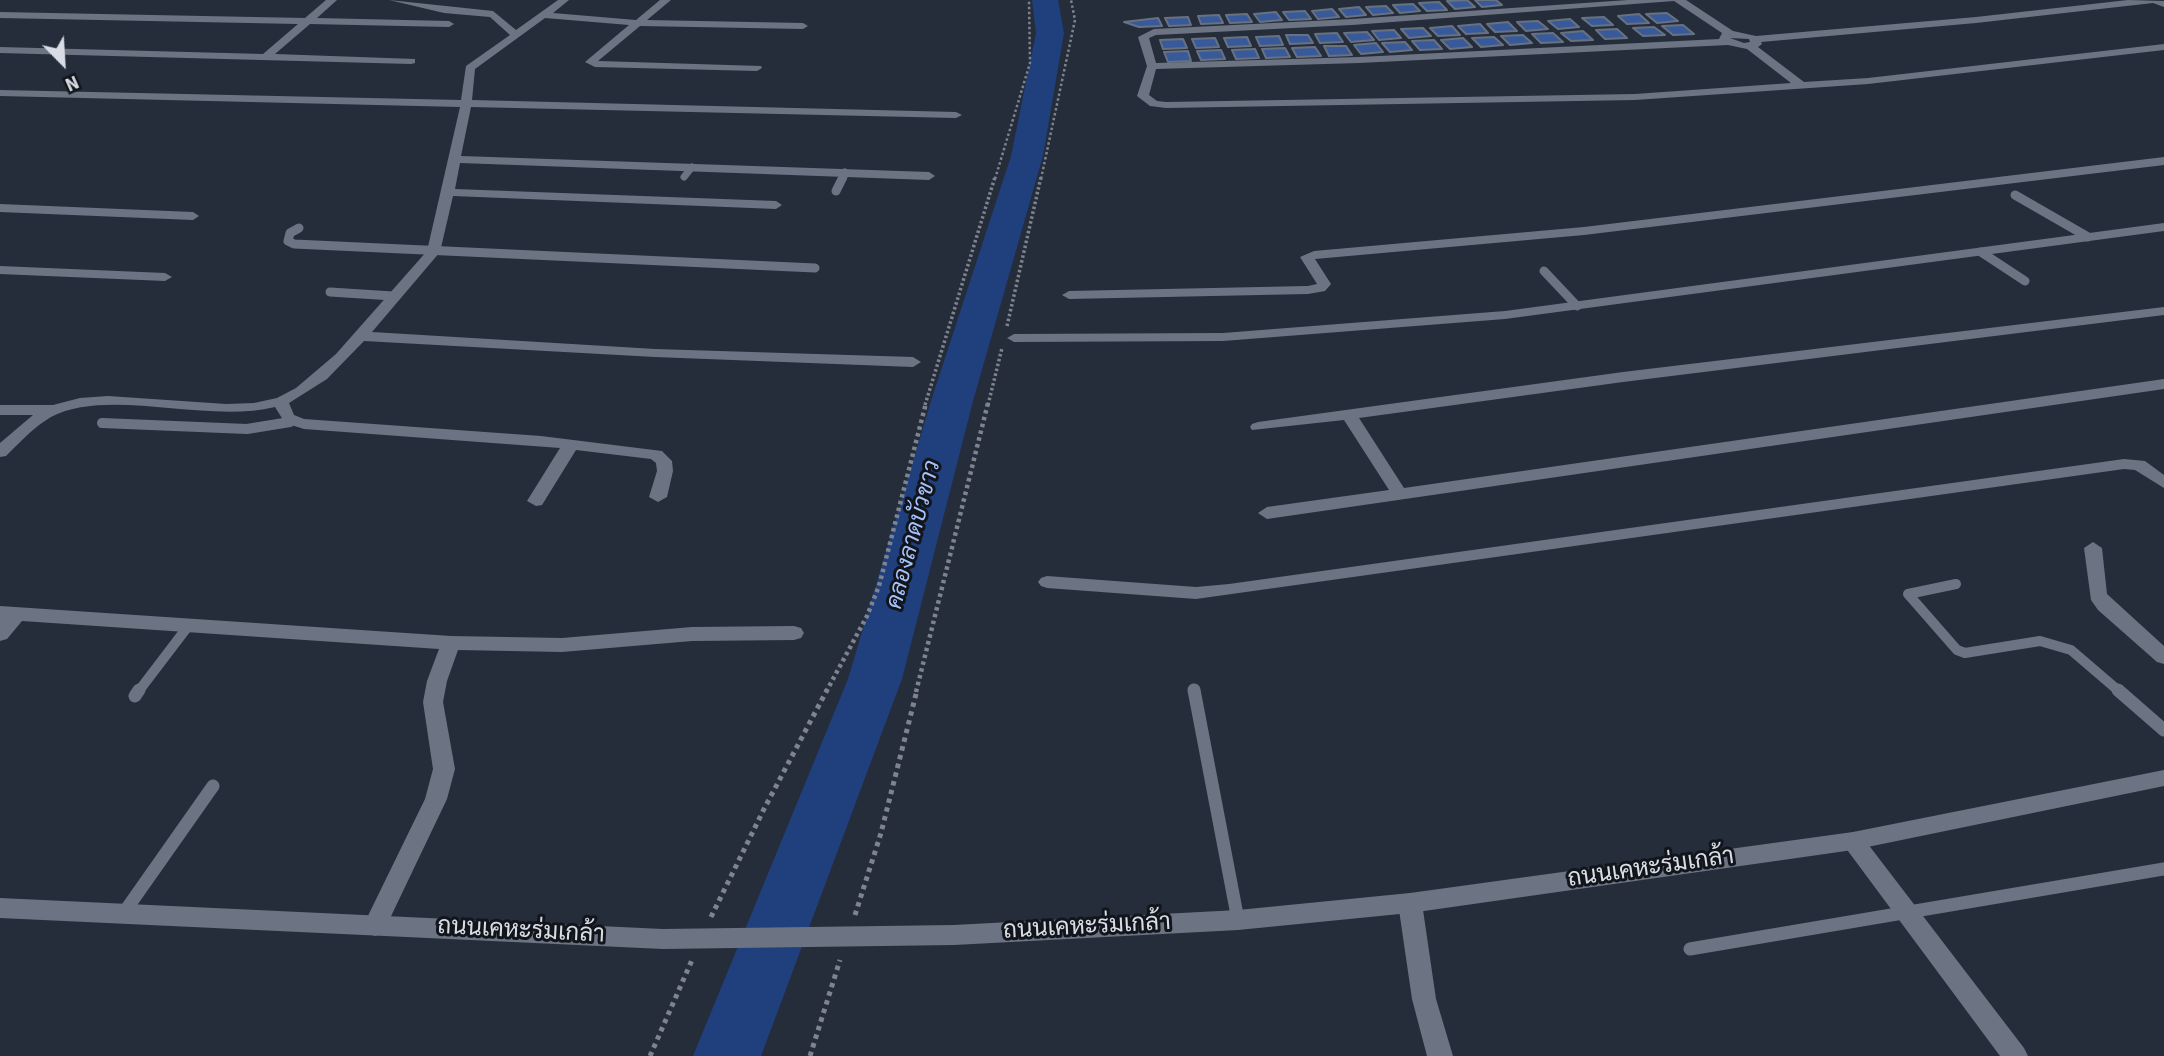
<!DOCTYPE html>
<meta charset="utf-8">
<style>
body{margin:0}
#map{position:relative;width:2164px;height:1056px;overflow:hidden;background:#262d3a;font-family:"Source Sans 3",sans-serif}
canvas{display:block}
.north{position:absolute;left:28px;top:28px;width:70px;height:70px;-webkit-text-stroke:5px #12151b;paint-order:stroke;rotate:156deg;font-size:19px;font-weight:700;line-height:28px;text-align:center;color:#d8dde5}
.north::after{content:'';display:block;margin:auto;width:24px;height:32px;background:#d8dde5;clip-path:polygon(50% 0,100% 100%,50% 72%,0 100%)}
</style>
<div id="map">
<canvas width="2164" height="1056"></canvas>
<div class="north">N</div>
</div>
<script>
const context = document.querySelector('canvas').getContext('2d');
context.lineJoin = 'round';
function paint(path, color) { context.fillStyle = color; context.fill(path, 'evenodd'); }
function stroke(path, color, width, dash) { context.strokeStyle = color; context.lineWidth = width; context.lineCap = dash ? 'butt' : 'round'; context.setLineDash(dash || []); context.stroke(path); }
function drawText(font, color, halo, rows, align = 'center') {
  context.font = font + ' "Source Sans 3",Sarabun,sans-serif'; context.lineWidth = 6; context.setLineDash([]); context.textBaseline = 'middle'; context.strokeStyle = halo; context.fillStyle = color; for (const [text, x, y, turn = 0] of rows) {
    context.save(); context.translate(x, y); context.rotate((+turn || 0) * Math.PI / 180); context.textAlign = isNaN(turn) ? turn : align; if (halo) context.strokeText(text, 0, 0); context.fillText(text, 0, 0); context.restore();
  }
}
paint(new Path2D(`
 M1032 0H1058L1064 33 1043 156 973 401 902 679 761 1056H693L848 679 931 401 1011 156 1036 33Z`), '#203f7d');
const building = new Path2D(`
 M1467 0 1475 7 1455 9 1447 1Z
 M1475 0H1496L1502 5 1482 7Z
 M1439 2 1447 10 1427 11 1419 3Z
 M1413 4 1420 11 1400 13 1393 5Z
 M1386 6 1393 13 1373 15 1366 7Z
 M1359 7 1366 15 1346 17 1339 9Z
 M1332 9 1339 17 1318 19 1312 11Z
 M1305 11 1311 19 1289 20 1283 12Z
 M1276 12 1282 20 1260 22 1254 14Z
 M1667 13 1678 21 1657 23 1646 14Z
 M1247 14 1252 22 1230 23 1226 15Z
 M1639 14 1649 23 1627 24 1618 16Z
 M1219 15 1223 23 1201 24 1198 16Z
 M1188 17 1191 25 1169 26 1165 18Z
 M1604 17 1613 25 1592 26 1582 18Z
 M1158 18 1162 26 1139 27 1124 22Z
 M1570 19 1579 27 1558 29 1548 21Z
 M1538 21 1548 29 1526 31 1517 22Z
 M1508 22 1517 31 1495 32 1487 24Z
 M1480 24 1488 33 1466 34 1458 26Z
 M1683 25 1694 34 1673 35 1662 26Z
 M1452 26 1460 35 1438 36 1430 28Z
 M1654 27 1665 35 1643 36 1633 28Z
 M1423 28 1431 36 1409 38 1401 29Z
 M1617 29 1627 38 1605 39 1596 30Z
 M1394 30 1401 38 1379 40 1372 31Z
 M1583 31 1593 40 1571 41 1561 33Z
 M1367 32 1374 40 1351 42 1344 33Z
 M1337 33 1343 42 1320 43 1315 34Z
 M1553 33 1563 42 1541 43 1532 34Z
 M1286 35H1308L1313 43 1290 44Z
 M1523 35 1532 43 1510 45 1501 36Z
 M1279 36 1283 45 1260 46 1256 37Z
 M1247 37 1251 46 1228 47 1224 38Z
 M1494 37 1503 45 1481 47 1472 38Z
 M1215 38 1219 47 1196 48 1192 39Z
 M1463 38 1472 47 1450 49 1441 40Z
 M1183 39 1187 48 1163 49 1160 40Z
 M1434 40 1442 49 1420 50 1412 41Z
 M1405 42 1412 50 1390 52 1382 43Z
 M1376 43 1383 52 1361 54 1354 45Z
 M1324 46H1346L1352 55 1329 56Z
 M1315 47 1321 56 1297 57 1292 48Z
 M1285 48 1290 57 1266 58 1262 49Z
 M1255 49 1259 58 1236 59 1232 50Z
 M1221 50 1225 59 1201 60 1197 51Z
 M1188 51 1191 61 1168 62 1164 52Z`);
paint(building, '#385a9a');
stroke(building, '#68717f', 2);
stroke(new Path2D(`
 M995 179 1030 63 1029 0
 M1041 179 1075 20 1071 0`), '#7e848e', 2.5, [2.5, 2.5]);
stroke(new Path2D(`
 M1007 326 1041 177
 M925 405 995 177
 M988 405 1002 348`), '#7e848e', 3.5, [2.5, 2.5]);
stroke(new Path2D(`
 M826 692 867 616 879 586 926 403
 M916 692 988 403`), '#7e848e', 4.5, [3.5, 3.5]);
stroke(new Path2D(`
 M855 915 881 833 917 690
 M711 917 764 809 827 690
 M650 1056 692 960
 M810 1056 840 960`), '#7e848e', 5, [4.5, 4.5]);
stroke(new Path2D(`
 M684 177 692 167
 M842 179 845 172`), '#6c7483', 7);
stroke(new Path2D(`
 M836 191 843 177
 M2015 195 2088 237
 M299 228 290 233 288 241 294 244 815 268
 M1981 252 2025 281
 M1544 271 1577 306
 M330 292 393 296`), '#6c7483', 9);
stroke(new Path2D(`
 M102 423 247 429 290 422
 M1956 584 1908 594 1957 650 1965 653 2040 641 2071 650 2120 692
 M138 692 189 625`), '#6c7483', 10);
stroke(new Path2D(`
 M1194 690 1238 920
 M2118 690 2164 730
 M135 696 139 690
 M123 914 213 786
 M1690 949 2164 869`), '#6c7483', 13);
paint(new Path2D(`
 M326 0H337L317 18 449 21 454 24 449 27 310 24 275 54 415 59V63L411 64 0 53V47L263 54 298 24 0 18V12L305 18Z
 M389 0 493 11 516 30 558 0H569L553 13 636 20 660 0H671L647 20 803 23 808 26 803 29 640 26 598 61 761 66 762 68 757 71 595 67 585 62 629 25 545 18 475 69 472 100 956 112 962 115 956 118 471 107 461 156 929 172 935 176 929 180 460 163 455 189 776 201 782 205 776 209 453 196 440 252 372 332 655 349 913 357 921 362 913 367 655 357 364 341 327 379 289 403 294 415 304 419 541 436 662 451 672 461 673 471 667 497 658 502 649 497 657 471 656 463 651 459 576 450 542 505 536 506 527 501 560 448 304 429 285 423 275 407C205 424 109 387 51 417 34 427 20 442 6 456L0 457V443L33 415H0V405H53L80 398 108 396 226 404 254 403 277 398 296 388 336 354 427 251 460 107 0 96V90L461 100 466 66 510 35 490 17 444 13Z
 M1628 0H1686L1733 31 1756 36 1976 17 2128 0 2164 1V7L2153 3 1976 23 1761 42 1762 44 1758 47 1804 82 1868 78 2164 44V50L1868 84 1635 100 1166 108 1150 106 1137 96 1147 66 1138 37 1154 29 1352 19ZM1674 1 1722 33 1719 39 1359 57 1156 63 1149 38 1156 35 1352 25ZM1730 38 1749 39 1750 42 1744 43ZM1728 45 1747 49 1791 83 1635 94 1166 102 1157 101 1149 95 1156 69 1359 63Z
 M2164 157V165L1584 235 1315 259 1331 284 1325 291 1308 294 1069 299 1062 295 1069 291 1308 286 1317 284 1300 257 1314 251 1584 227Z
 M0 204 193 212 199 216 193 220 0 212Z
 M2164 223V231L1505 319 1223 341 1014 342 1007 338 1014 334 1223 333 1505 311Z
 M0 266 165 273 172 277 165 281 0 274Z
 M2164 307V315L1623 382 1359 418 1404 488 2164 379V389L1267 519 1258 513 1267 507 1389 490 1344 420 1252 430 1250 427 1252 424 1258 422 1623 372Z
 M2124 459 2145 461 2164 475V488L2135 470 2124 469 1196 599 1047 588 1041 586 1038 582 1041 578 1047 576 1196 587 1229 584Z
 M2093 542 2102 548 2107 594 2164 646V664L2157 662 2098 610 2091 600 2084 548Z
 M0 606 451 636 562 638 692 627 794 626 801 628 804 633 801 638 794 640 692 641 562 652 458 650 447 681 443 702 455 769 447 799 383 933 375 936 367 933 363 926 425 799 433 769 423 702 427 681 439 649 22 621 7 639 0 641Z
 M1853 832 1861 835 2024 1048 2028 1056H2000L1845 847 1842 841 1845 835Z
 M1410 893 1418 896 1422 903 1436 999 1453 1056H1427L1412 999 1398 903 1402 896Z`), '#6c7483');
paint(new Path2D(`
 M2164 770V786L1853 850 1410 913 1238 930 954 945 663 949 0 918V898L663 929 954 925 1238 910 1410 893 1853 832Z`), '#6c7483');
drawText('italic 23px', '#a5c3fa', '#12151b', [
 ["คลองลาดบัวขาว",915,535,-75]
]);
drawText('24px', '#d8dde5', '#12151b', [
 ["ถนนเคหะร่มเกล้า",1651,869,-8],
 ["ถนนเคหะร่มเกล้า",1087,928,-3],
 ["ถนนเคหะร่มเกล้า",521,932,3]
]);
</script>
